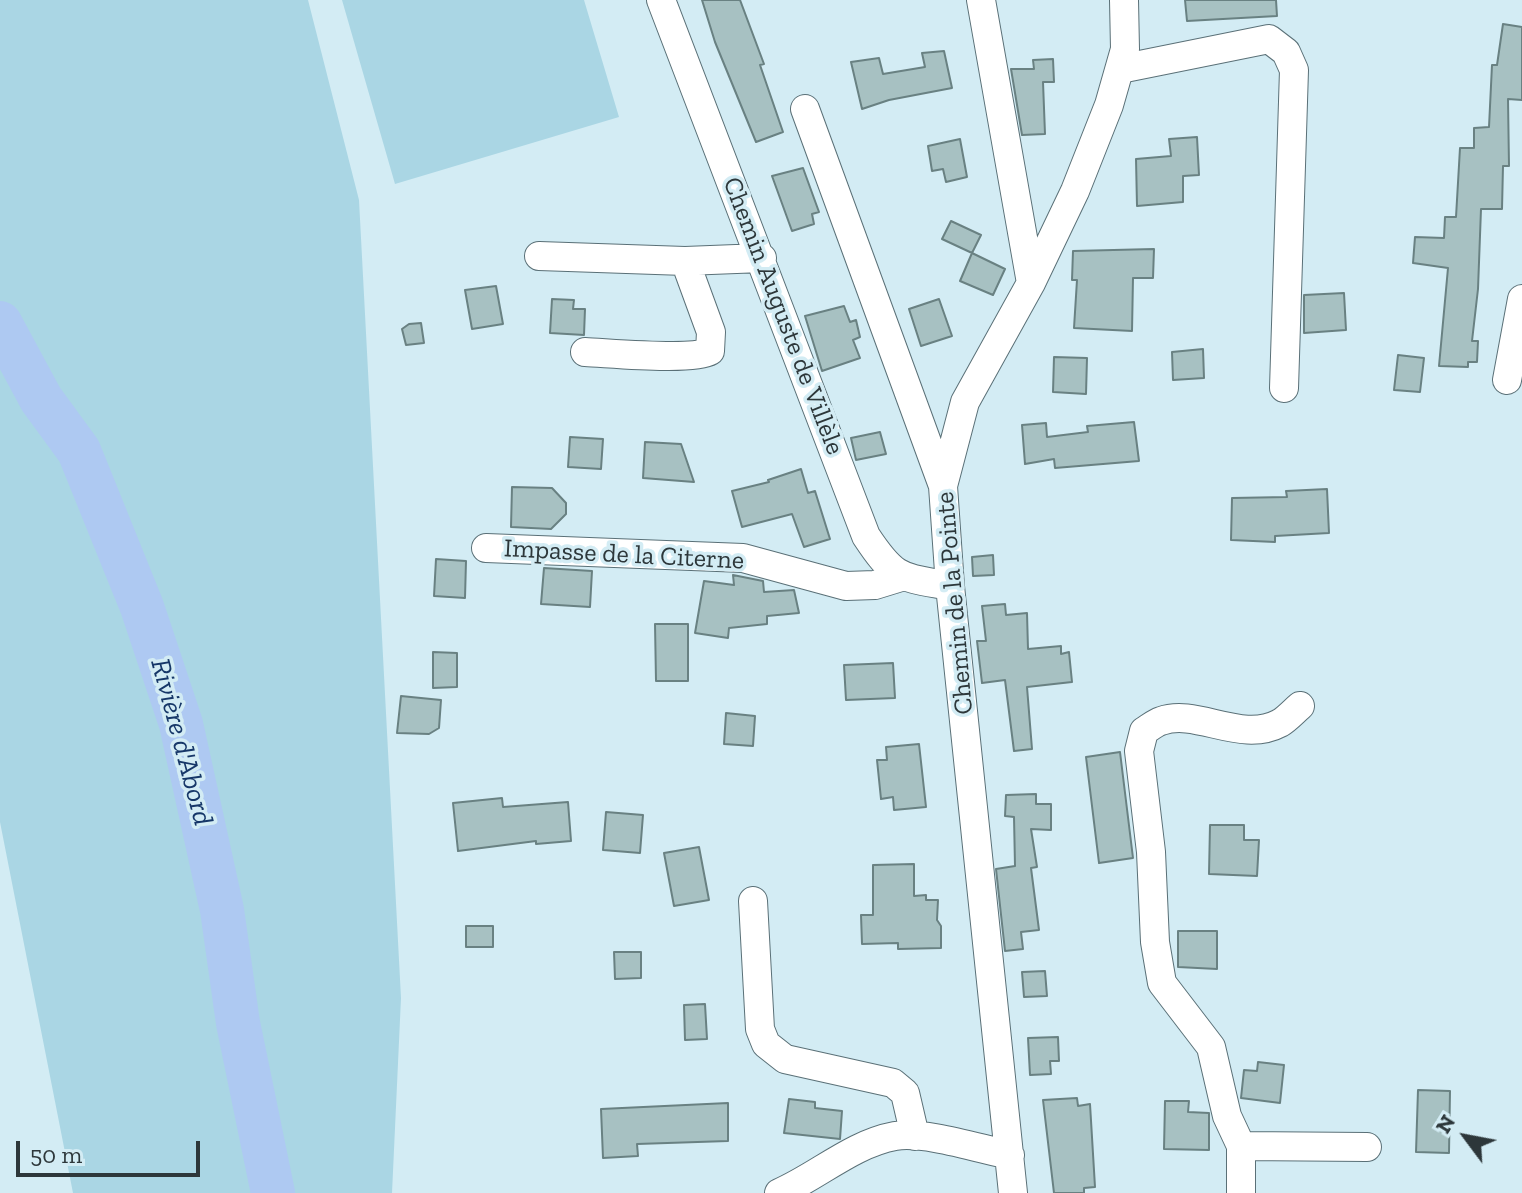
<!DOCTYPE html>
<meta charset="utf-8">
<style>
body{margin:0}
#map{position:relative;width:1522px;height:1193px;overflow:hidden;background:#d3ecf4;font-family:"Zilla Slab",serif}
canvas{display:block}
.north{position:absolute;left:1426px;top:1097px;width:80px;height:80px;-webkit-text-stroke:6px #d3ecf4;paint-order:stroke;rotate:302deg;font-size:22px;font-weight:700;line-height:32px;text-align:center;color:#2d373a}
.north::after{content:'';display:block;margin:auto;width:28px;height:36px;background:#2d373a;clip-path:polygon(50% 0,100% 100%,50% 72%,0 100%)}
.scale{position:absolute;left:16px;top:1141px;width:184px;height:36px;box-sizing:border-box;border:4px solid #2d373a;border-top:0;padding-left:10px;font-size:24px;line-height:28px;white-space:nowrap;color:#2d373a;-webkit-text-stroke:6px #d3ecf4;paint-order:stroke}
</style>
<div id="map">
<canvas width="1522" height="1193"></canvas>
<div class="north">N</div>
<div class="scale">50 m</div>
</div>
<script>
const context = document.querySelector('canvas').getContext('2d');
context.lineJoin = 'round';
function paint(path, color) { context.fillStyle = color; context.fill(path, 'evenodd'); }
function stroke(path, color, width, dash) { context.strokeStyle = color; context.lineWidth = width; context.lineCap = dash ? 'butt' : 'round'; context.setLineDash(dash || []); context.stroke(path); }
function drawText(font, color, halo, rows, align = 'center') {
  context.font = font + ' "Zilla Slab",serif'; context.lineWidth = 7; context.setLineDash([]); context.textBaseline = 'middle'; context.strokeStyle = halo; context.fillStyle = color; for (const [text, x, y, turn = 0] of rows) {
    context.save(); context.translate(x, y); context.rotate((+turn || 0) * Math.PI / 180); context.textAlign = isNaN(turn) ? turn : align; if (halo) context.strokeText(text, 0, 0); context.fillText(text, 0, 0); context.restore();
  }
}
paint(new Path2D(`
 M0 0H308L359 200 401 998 392 1193H73L0 822Z
 M342 0H584L619 117 395 184Z`), '#aad6e4');
stroke(new Path2D(`
 M0 323 41 399 79 451 142 607 181 724 222 910 238 1023 273 1193`), '#aec9f2', 44);
const building = new Path2D(`
 M702 0H740L764 64 760 65 783 132 756 142 715 42Z
 M1185 0H1276L1277 16 1187 21Z
 M1503 24 1522 27V100L1508 99 1509 166H1503L1502 209H1481L1478 289 1472 341H1478L1477 362H1468V367L1439 366 1448 268 1413 263 1415 237 1444 238 1445 217H1456L1460 148H1474V128L1489 127 1492 65H1497Z
 M944 51 952 88 889 100 862 109 851 62 879 58 883 74 925 67 922 53Z
 M1053 59 1054 82H1043L1045 134 1022 135 1011 69H1034L1033 60Z
 M1197 137 1199 175 1183 176V202L1137 206 1136 159 1171 156 1169 139Z
 M960 139 967 177 946 182 943 169 932 171 928 146Z
 M803 168 819 212 812 214 814 224 792 231 772 176Z
 M951 221 981 235 972 253 942 239Z
 M1154 249 1153 278H1133L1132 331 1074 328 1077 280H1072L1073 251Z
 M972 253 1005 269 993 295 960 281Z
 M496 286 503 324 472 329 465 290Z
 M1344 293 1346 330 1304 333V295Z
 M552 299 574 300 573 309H585L584 335 550 333Z
 M939 299 952 336 921 346 909 309Z
 M844 306 850 322 856 320 860 337 853 340 860 358 822 371 805 316Z
 M421 323 424 343 406 345 402 329 409 324Z
 M1203 349 1204 378 1173 380 1172 352Z
 M1398 355 1424 358 1420 392 1394 390Z
 M1054 357 1087 358 1086 394 1053 392Z
 M1134 422 1139 461 1055 468 1054 459 1025 464 1022 425 1046 423 1047 437 1088 432 1087 426Z
 M880 432 886 454 856 460 851 438Z
 M570 437 603 439 601 469 568 467Z
 M645 442 681 444 694 482 643 478Z
 M801 469 808 493 815 491 830 539 804 547 792 514 742 527 732 491 769 482 768 480Z
 M512 487 552 488 566 503V514L551 529 511 527Z
 M1327 489 1329 533 1275 536V542L1231 540 1232 498 1287 497 1286 491Z
 M993 555 994 575 973 576 972 557Z
 M436 559 466 561 465 598 434 596Z
 M544 568 592 571 590 607 541 604Z
 M733 575 763 581 764 592 794 590 799 613 767 616V624L729 628 728 638 695 633 704 581 734 585Z
 M1005 604 1006 615 1027 613 1028 649 1061 646V654L1069 652 1072 682 1027 687 1032 749 1014 751 1005 680 982 683 977 641H986L982 606Z
 M655 624H688V681H656Z
 M433 652 457 653V687L433 688Z
 M893 663 895 698 846 700 844 665Z
 M401 696 441 700 439 728 429 734 397 733Z
 M726 713 755 716 753 746 724 744Z
 M919 744 926 807 894 810 893 797 881 799 877 760H887L886 747Z
 M1120 752 1133 858 1099 863 1086 757Z
 M1036 794V804H1051V830L1031 829 1037 867 1031 868 1039 930 1021 932 1023 949 1005 951 996 869 1015 866 1014 817 1005 816 1006 795Z
 M502 798 503 807 568 802 571 841 536 844V841L458 851 453 803Z
 M606 812 643 815 640 853 603 850Z
 M1210 825H1244V840H1259L1257 876 1209 874Z
 M699 847 709 900 674 906 664 853Z
 M914 864V896L926 895V900H938L937 920 941 926V948L898 949V943L862 944 861 915H873V865Z
 M466 926H493V947H466Z
 M1178 931H1217V969L1178 967Z
 M614 952H641V978L615 979Z
 M1045 971 1047 996 1024 997 1022 972Z
 M705 1004 707 1039 685 1040 684 1005Z
 M1058 1037 1059 1061H1050L1051 1074 1030 1075 1028 1038Z
 M1258 1062 1284 1065 1280 1103 1241 1098 1244 1070 1257 1071Z
 M1418 1090 1450 1091 1449 1153 1416 1152Z
 M1077 1098 1078 1106 1090 1104 1095 1187 1084 1188V1193H1054L1043 1100Z
 M789 1099 815 1102V1108L842 1111 840 1139 784 1133Z
 M1165 1101H1189L1188 1112 1209 1113V1150L1164 1149Z
 M728 1103V1141L637 1144 638 1156 603 1158 601 1109Z`);
paint(building, '#a7c1c2');
stroke(building, '#698182', 2);
const minor = new Path2D(`
 M661 0 866 536C895 580 901 577 950 586
 M981 0 1031 283
 M1120 69 1269 39 1286 52 1294 70 1284 388
 M805 109 943 486
 M539 256 685 261 762 258
 M585 352C610 353 693 361 710 351L711 332 685 261
 M1507 380 1522 299
 M486 548 743 558 846 586 875 585 901 577
 M753 901 760 1029 766 1044 785 1059 893 1083 905 1093 915 1136
 M1241 1146 1227 1116 1211 1047 1162 983 1155 942 1151 852 1139 751 1144 731C1149 728 1155 723 1161 721 1197 708 1241 744 1280 723 1287 719 1294 711 1300 706
 M779 1193C818 1176 852 1144 895 1136 925 1131 980 1149 1010 1155
 M1013 1193 950 586 943 486 965 402 1031 283 1075 191 1109 105 1125 49 1124 0
 M1241 1193V1146L1367 1147`);
stroke(minor, '#5a7077', 30);
stroke(minor, '#fff', 28);
drawText('26px', '#2d373a', '#d3ecf4', [
 ["Chemin Auguste de Villèle",783,316,69],
 ["Impasse de la Citerne",624,555,3],
 ["Chemin de la Pointe",955,603,-95]
]);
drawText('italic 28px', '#163768', '#d3ecf4', [
 ["Rivière d'Abord",181,742,75]
]);
</script>
